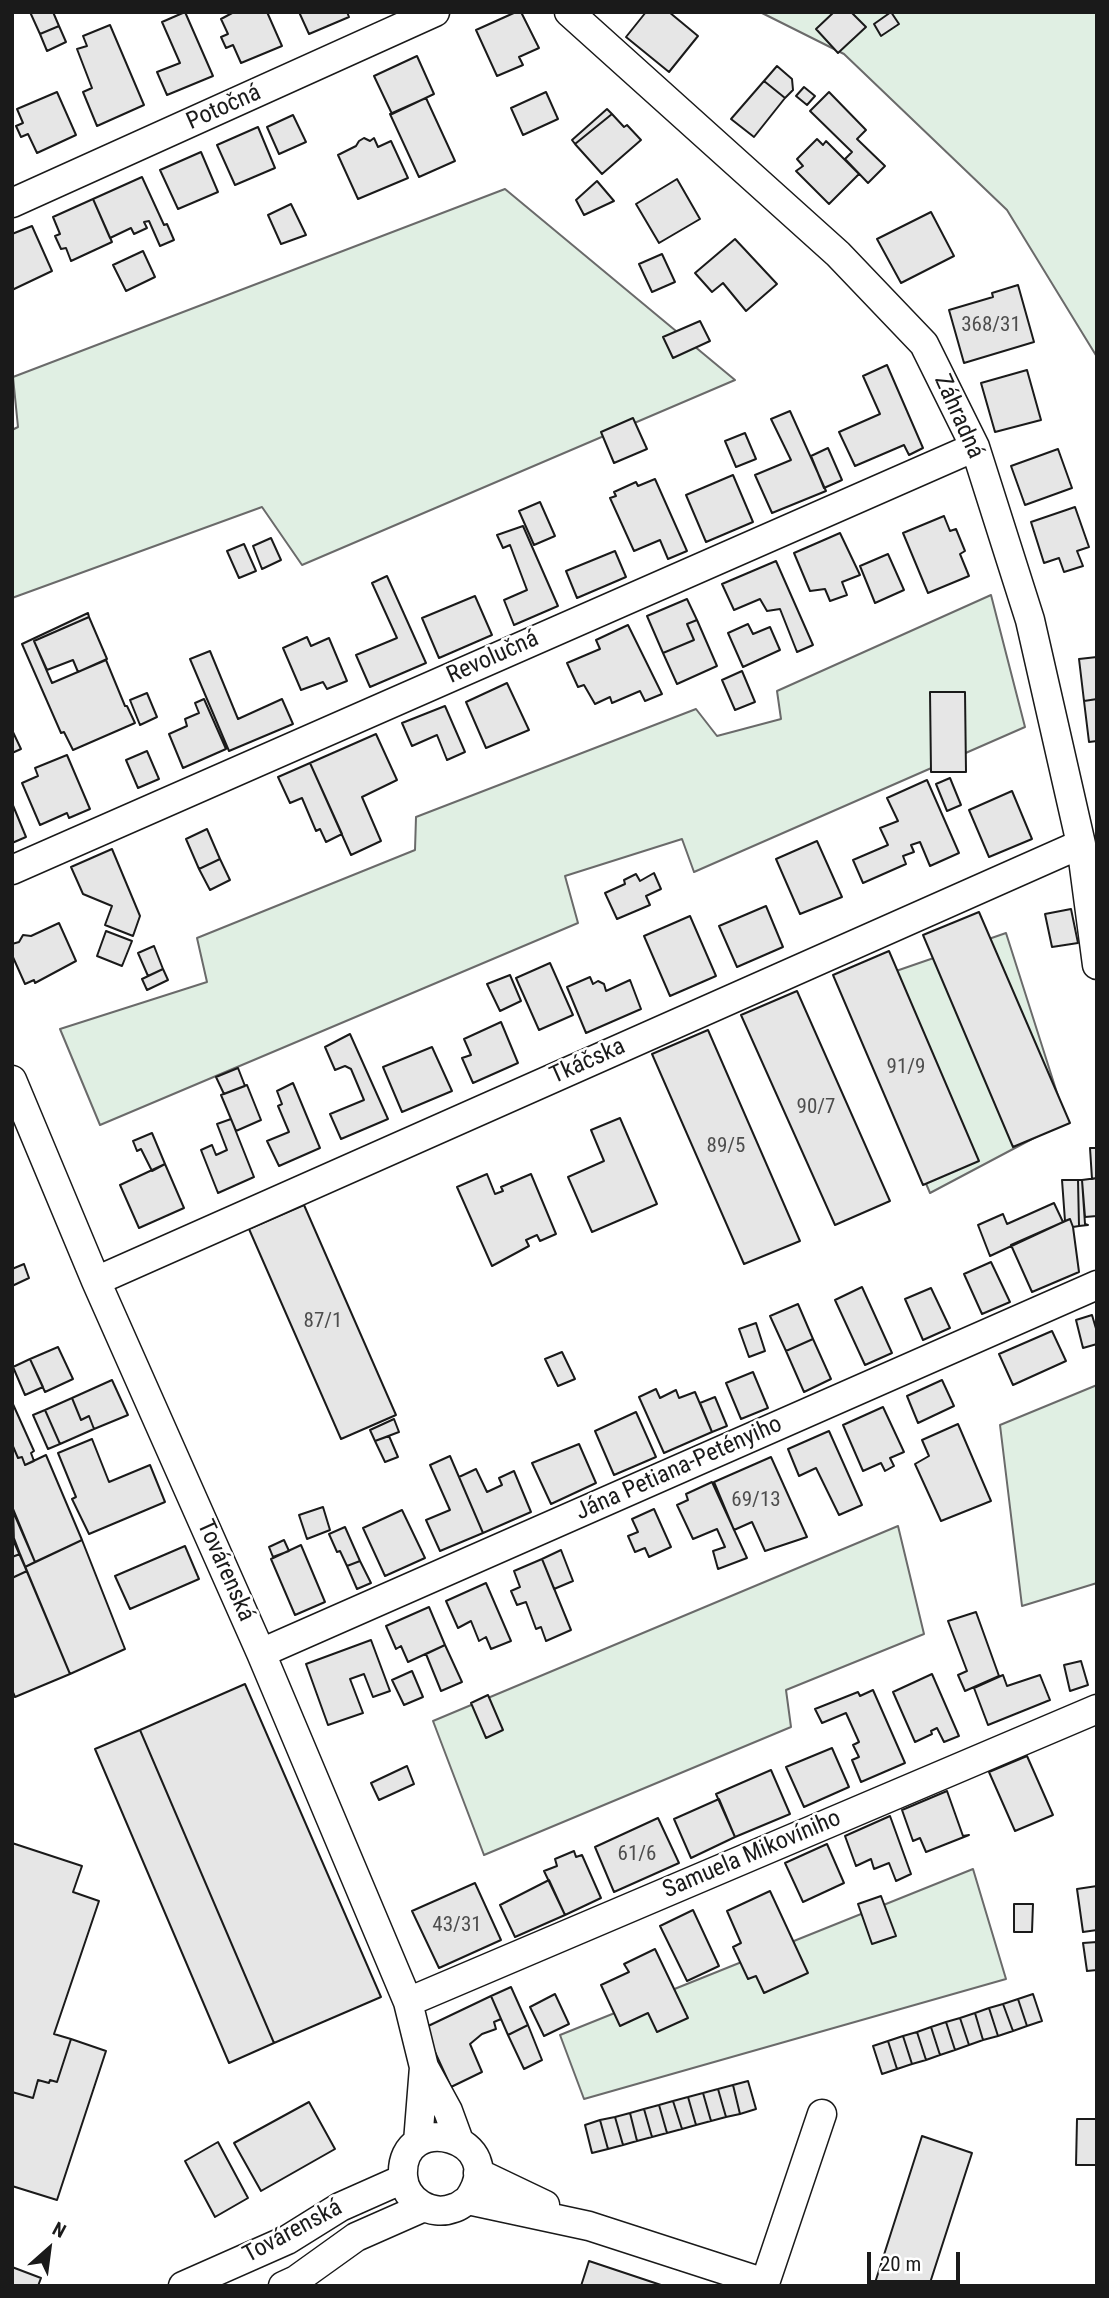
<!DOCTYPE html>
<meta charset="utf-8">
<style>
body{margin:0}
#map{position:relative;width:1109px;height:2298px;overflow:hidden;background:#fff;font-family:"Roboto Condensed",sans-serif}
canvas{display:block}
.frame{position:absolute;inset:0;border:14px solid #1a1a1a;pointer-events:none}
.north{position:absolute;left:14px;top:2214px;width:70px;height:70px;-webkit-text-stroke:5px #fff;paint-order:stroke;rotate:28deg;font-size:19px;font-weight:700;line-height:28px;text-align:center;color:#1a1a1a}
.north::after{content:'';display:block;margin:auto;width:24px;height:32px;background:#1a1a1a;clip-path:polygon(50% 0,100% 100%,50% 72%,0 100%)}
.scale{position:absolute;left:867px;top:2252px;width:93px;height:32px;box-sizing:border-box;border:4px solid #1a1a1a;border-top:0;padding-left:9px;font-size:21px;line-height:24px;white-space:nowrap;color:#1a1a1a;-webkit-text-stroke:5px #fff;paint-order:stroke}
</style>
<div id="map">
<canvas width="1109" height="2298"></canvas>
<div class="frame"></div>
<div class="north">N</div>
<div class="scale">20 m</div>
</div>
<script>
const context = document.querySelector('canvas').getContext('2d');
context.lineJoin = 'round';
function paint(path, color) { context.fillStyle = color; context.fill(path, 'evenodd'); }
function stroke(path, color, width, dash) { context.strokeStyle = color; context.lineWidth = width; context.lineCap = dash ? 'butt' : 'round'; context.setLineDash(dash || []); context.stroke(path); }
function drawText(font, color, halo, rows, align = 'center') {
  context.font = font + ' "Roboto Condensed",sans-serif'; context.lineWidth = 5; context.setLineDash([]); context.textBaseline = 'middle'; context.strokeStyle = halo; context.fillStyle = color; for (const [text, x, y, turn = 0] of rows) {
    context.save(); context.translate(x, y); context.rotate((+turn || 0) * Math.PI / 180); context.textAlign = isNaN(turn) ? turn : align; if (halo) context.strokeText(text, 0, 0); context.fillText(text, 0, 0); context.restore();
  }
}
const green = new Path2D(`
 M760 12H1097V357L1007 210 844 54Z
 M505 189 735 380 302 565 262 507 12 598V430L18 427 13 377Z
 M991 595 1025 727 694 872 682 839 565 876 578 923 100 1125 60 1029 207 982 197 938 415 850 416 817 696 709 717 736 781 719 777 691Z
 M1006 933 1066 1121 930 1193 844 989Z
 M1097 1385V1583L1022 1606 1000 1425Z
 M898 1526 924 1634 786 1690 791 1727 484 1855 433 1721Z
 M973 1869 1006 1979 584 2099 560 2035Z`);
paint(green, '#e0efe3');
stroke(green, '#6a6a6a', 2);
const building = new Path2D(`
 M30 12H53L59 26 40 34Z
 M185 12 213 76 167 95 157 72 180 63 162 22Z
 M234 12H267L282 46 241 63 233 45 226 48 221 37 228 34 221 19Z
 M299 12H347L349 17 309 34Z
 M516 12H521L539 48 519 57 523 65 497 76 476 30Z
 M646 12H669L698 36 669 72 626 37Z
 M834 12H851L866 27 838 53 816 29Z
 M891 12 899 24 881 36 874 24Z
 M110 25 144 105 97 126 83 92 92 88 77 49 87 46 83 36Z
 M59 26 66 42 47 51 40 34Z
 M417 56 434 94 392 114 374 76Z
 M777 66 792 79 793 90 785 98 764 81Z
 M764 81 785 98 754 137 731 119Z
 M804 87 815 96 807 105 796 96Z
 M57 92 76 135 37 153 28 134 21 137 16 126 23 123 17 109Z
 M546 92 558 119 523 135 511 108Z
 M829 92 866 130 857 139 885 166 868 183 845 159 852 152 810 111Z
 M426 98 455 161 419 177 390 114Z
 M607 109 612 114 575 144 572 140Z
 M612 114 624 127 627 125 641 140 602 174 575 144Z
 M293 115 306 142 279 154 267 127Z
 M258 127 275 168 235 185 217 145Z
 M364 138 370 141 374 138 378 147 391 141 408 178 358 199 338 155 356 146 359 141Z
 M817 139 823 145 826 141 859 174 829 204 796 171 803 166 797 159Z
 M201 152 218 192 178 209 160 170Z
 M142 177 164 225 167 224 174 240 160 246 149 221 144 222 147 228 134 234 131 228 110 238 93 199Z
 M677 179 700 219 659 243 636 204Z
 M597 181 614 201 584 215 576 200Z
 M93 199 112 242 71 261 66 248 61 249 55 236 60 234 53 217Z
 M291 204 306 235 281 244 268 215Z
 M931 212 954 256 901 283 877 239Z
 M32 226 52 271 12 290V234Z
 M735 239 777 284 746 311 723 283 712 292 695 273Z
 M143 251 155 277 126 291 113 265Z
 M662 254 675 282 652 292 639 264Z
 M1018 285 1034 342 964 363 949 310 993 297 992 293Z
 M700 321 710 341 673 358 663 337Z
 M887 365 923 448 909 455 904 445 855 466 839 432 880 414 863 376Z
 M1027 370 1041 420 995 432 981 383Z
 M790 411 826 491 772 513 755 475 791 460 771 419Z
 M633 418 647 449 614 463 601 432Z
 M745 433 756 459 736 467 725 441Z
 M828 448 842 480 824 488 811 456Z
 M1058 449 1072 488 1025 505 1011 466Z
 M733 475 753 522 706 542 686 495Z
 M655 479 687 551 668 559 660 540 634 551 610 498 616 496 614 492 636 482 638 486Z
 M540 502 555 536 534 545 519 511Z
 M1075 507 1089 547 1077 551 1083 566 1064 572 1059 558 1044 563 1031 522Z
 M944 516 950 531 956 529 965 551 960 554 969 576 928 593 903 533Z
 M523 526 558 606 514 625 504 600 527 590 510 545 503 548 497 535Z
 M840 533 860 575 842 582 847 595 830 601 825 589 810 591 794 553Z
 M271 538 281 560 262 569 253 546Z
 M244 544 256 571 239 578 227 551Z
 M615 551 626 577 577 598 566 571Z
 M888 554 904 590 875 603 860 566Z
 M776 561 813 645 797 652 780 609 767 611 760 599 734 610 722 584Z
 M387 576 426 663 370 687 356 655 397 638 372 583Z
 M475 596 492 635 439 658 422 618Z
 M687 599 697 620 687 624 694 640 663 653 647 616Z
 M88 613 89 617 34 641 52 683 106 660 125 706H127L135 723 73 750 64 732 61 733 22 644Z
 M89 617 107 659 78 672 73 660 47 670 34 641Z
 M697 620 717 666 677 684 663 653 694 640 687 624Z
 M748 624 753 634 770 627 780 650 743 667 728 633Z
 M628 625 662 694 645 701 640 691 612 703 610 697 595 704 584 685 578 687 567 663 600 649 596 640Z
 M307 637 311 646 329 638 347 681 327 689 323 682 301 690 283 648Z
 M210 651 238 719 282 699 293 724 229 751 190 659Z
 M1097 657V699L1084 701 1079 659Z
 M742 671 755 702 735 710 722 680Z
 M507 683 529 730 486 748 466 702Z
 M930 692H965L966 772H931Z
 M147 693 157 717 140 725 130 700Z
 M204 699 226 749 183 768 169 734 187 726 185 719 199 713 195 703Z
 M1097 699V741L1089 742 1084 701Z
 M445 706 465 752 447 760 437 735 412 746 402 723Z
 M12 730 21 749 12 753Z
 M376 734 397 780 362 797 381 841 351 855 310 763Z
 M147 751 159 779 138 788 126 760Z
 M67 755 90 809 69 818 67 813 40 825 22 783 38 776 35 768Z
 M310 763 342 834 326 842 320 829 316 831 302 798 290 803 278 777Z
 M950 778 961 805 947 811 936 784Z
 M927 780 959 853 930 866 920 842 911 845 914 852 903 856 906 864 863 883 853 860 888 845 880 828 898 821 887 798Z
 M1012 791 1032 839 989 857 969 810Z
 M12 803 26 837 12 843Z
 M207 829 220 859 199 869 186 839Z
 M817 841 842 897 800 914 776 859Z
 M112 849 140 916 133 936 105 925 112 906 83 894 71 867Z
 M220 859 230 880 210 890 199 869Z
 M654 873 661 889 646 896 650 905 617 919 605 893 625 884 624 880 636 874 640 881Z
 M766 906 783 947 737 967 719 926Z
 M1071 909 1078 943 1052 947 1045 914Z
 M979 912 1070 1123 1013 1147 923 935Z
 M690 916 716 976 670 996 644 936Z
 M59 923 76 961 35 983 34 980 25 984 12 955V944L19 942 23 935 31 936Z
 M106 931 132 941 122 966 97 956Z
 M154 946 163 969 148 976 138 953Z
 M889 951 979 1161 923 1185 833 975Z
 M550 963 573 1015 539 1030 516 978Z
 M163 969 168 980 147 990 142 979Z
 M510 975 521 1001 500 1011 487 984Z
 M590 977 593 984 598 981 604 984 606 991 630 980 641 1009 586 1033 567 987Z
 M797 991 890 1201 835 1225 741 1015Z
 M501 1022 518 1063 473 1083 462 1058 471 1055 464 1039Z
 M708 1030 800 1241 744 1264 652 1054Z
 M350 1034 388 1119 341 1139 330 1114 364 1100 351 1069 345 1066 335 1070 325 1047Z
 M432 1047 452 1091 402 1112 383 1067Z
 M238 1068 245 1086 224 1094 216 1077Z
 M293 1083 320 1148 279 1166 267 1141 289 1132 278 1106 282 1104 277 1091Z
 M247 1085 261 1120 236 1131 221 1095Z
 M620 1118 657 1204 592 1232 568 1177 604 1161 591 1130Z
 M231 1119 254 1177 218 1193 201 1150 212 1145 216 1155 227 1150 217 1124Z
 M152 1133 165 1164 152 1171 141 1149 137 1151 133 1141Z
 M1090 1148H1097V1178L1092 1179Z
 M165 1164 184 1208 139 1228 120 1185Z
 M487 1174 495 1194 503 1191 501 1187 531 1174 556 1234 540 1241 537 1235 526 1240 529 1246 492 1266 457 1187Z
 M1097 1178V1216L1085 1217 1082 1180Z
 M1062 1180H1078L1079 1226 1073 1227 1070 1219 1065 1221Z
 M1078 1180H1082L1085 1224 1088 1225 1079 1226Z
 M1054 1203 1063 1222 990 1256 978 1225 1003 1214 1007 1224Z
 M304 1205 396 1415 341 1439 249 1229Z
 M1070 1219 1073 1227 1079 1272 1032 1292 1011 1245Z
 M991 1262 1010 1302 982 1314 964 1274Z
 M24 1264 29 1278 12 1286V1269Z
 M862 1287 892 1353 865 1365 835 1300Z
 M931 1288 950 1328 923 1340 905 1299Z
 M798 1304 813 1339 786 1351 770 1316Z
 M1092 1315 1097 1332V1344L1083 1348 1076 1320Z
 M756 1323 765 1351 749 1357 739 1329Z
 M1052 1331 1066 1361 1013 1385 999 1354Z
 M813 1339 831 1379 804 1392 786 1351Z
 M58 1347 73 1379 45 1392 30 1359Z
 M562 1352 575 1379 558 1386 545 1359Z
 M30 1359 43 1387 25 1395 13 1367Z
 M753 1372 768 1408 741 1419 726 1383Z
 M112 1380 128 1415 94 1429 89 1416 81 1420 72 1398Z
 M942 1380 954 1406 918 1423 907 1396Z
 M656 1389 660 1398 676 1390 679 1398 695 1392 712 1432 664 1453 639 1397Z
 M715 1397 727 1426 712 1432 700 1403Z
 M72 1398 81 1420 89 1416 94 1429 60 1444 45 1410Z
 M12 1402 34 1451 31 1453 34 1461 25 1465 22 1457 18 1458 12 1444Z
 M883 1407 904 1452 890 1458 894 1466 885 1471 881 1463 863 1471 843 1425Z
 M45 1410 60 1444 48 1449 33 1415Z
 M636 1412 656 1457 614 1475 595 1431Z
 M394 1419 399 1432 375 1441 370 1430Z
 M958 1424 991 1501 941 1521 915 1464 929 1456 922 1440Z
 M829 1431 862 1505 839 1515 816 1468 799 1476 788 1449Z
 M389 1436 398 1457 385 1462 375 1441Z
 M92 1439 109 1482 150 1465 165 1502 89 1534 72 1499 76 1497 58 1453Z
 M12 1444 18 1458 22 1457 25 1465 46 1455 82 1540 35 1562 12 1509Z
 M579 1444 596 1483 551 1504 532 1463Z
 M450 1456 483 1533 440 1551 426 1520 450 1510 430 1465Z
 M771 1457 807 1537 765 1551 752 1522 734 1530 714 1482Z
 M476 1469 487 1492 502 1485 499 1478 514 1471 531 1512 483 1533 459 1477Z
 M712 1482 747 1558 718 1569 713 1551 725 1547 717 1529 693 1539 677 1505 688 1500 686 1494Z
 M323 1507 330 1530 307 1539 299 1515Z
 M13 1509 35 1562 25 1567 14 1542Z
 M654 1509 671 1547 649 1557 645 1548 635 1552 628 1536 638 1532 632 1519Z
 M402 1510 425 1558 385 1576 363 1528Z
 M345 1527 360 1561 347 1566 340 1551 337 1552 329 1534Z
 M12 1533 20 1554 12 1557Z
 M82 1540 125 1649 70 1674 25 1567Z
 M284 1540 289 1551 273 1557 269 1547Z
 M301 1545 325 1602 295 1615 271 1559Z
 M185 1546 199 1579 130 1609 115 1576Z
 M561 1550 573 1581 554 1589 542 1559Z
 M20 1554 27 1571 12 1578V1557Z
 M542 1559 571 1630 546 1641 541 1627 536 1629 526 1602 517 1605 511 1591 520 1587 514 1571Z
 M360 1561 371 1583 357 1589 347 1566Z
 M27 1571 70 1674 15 1697 12 1690V1578Z
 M486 1583 511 1641 491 1649 486 1637 479 1641 471 1621 458 1628 446 1601Z
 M429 1607 445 1645 408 1662 401 1646 396 1649 386 1626Z
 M976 1612 999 1676 965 1691 958 1675 967 1671 948 1621Z
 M371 1640 390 1691 373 1697 364 1674 350 1679 363 1713 328 1725 306 1664Z
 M445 1645 462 1682 441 1691 426 1654Z
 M1081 1661 1088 1685 1070 1691 1064 1665Z
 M412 1671 423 1697 404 1705 392 1680Z
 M932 1674 959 1736 944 1742 937 1728 931 1731 932 1734 915 1742 893 1692Z
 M1003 1675 1007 1686 1040 1675 1050 1700 988 1725 974 1688Z
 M245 1684 381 1997 274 2043 140 1730Z
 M873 1690 905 1763 861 1782 852 1760 859 1757 853 1745 859 1742 846 1713 822 1723 815 1709 858 1692 860 1696Z
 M488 1695 503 1730 486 1738 471 1703Z
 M140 1730 274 2043 229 2063 95 1749Z
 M832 1748 849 1787 804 1807 786 1767Z
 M1027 1756 1053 1815 1015 1831 989 1772Z
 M407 1766 414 1784 379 1800 371 1783Z
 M771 1770 790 1814 735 1837 716 1794Z
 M947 1791 963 1836 969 1835 926 1852 920 1838 913 1841 902 1810Z
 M719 1799 735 1837 691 1858 674 1819Z
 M890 1816 911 1874 896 1881 889 1863 874 1869 871 1859 856 1866 845 1836Z
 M658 1818 679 1863 614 1892 595 1847Z
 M12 1843 82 1866 73 1892 99 1901 54 2034 71 2039 57 2082 50 2080 49 2083 38 2080 33 2098 12 2092Z
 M827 1844 844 1883 803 1902 785 1863Z
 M574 1851 576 1857 582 1855 601 1898 565 1915 544 1871 557 1866 555 1859Z
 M549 1880 565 1915 515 1937 500 1905Z
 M475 1883 501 1940 439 1968 412 1911Z
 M1097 1886V1930L1083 1932 1077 1889Z
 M770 1891 808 1973 764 1993 756 1976 748 1979 733 1947 741 1943 727 1911Z
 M881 1896 896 1936 872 1944 858 1904Z
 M1014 1904H1033L1032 1932H1014Z
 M693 1910 719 1966 687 1981 660 1926Z
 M1097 1942V1970L1087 1971 1083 1943Z
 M655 1949 688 2018 657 2032 648 2013 620 2026 601 1985 629 1972 624 1964Z
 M511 1987 528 2025 508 2035 491 1996Z
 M555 1994 569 2024 544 2036 530 2007Z
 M1033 1994 1042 2021 1027 2026 1018 1999Z
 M491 1996 501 2019 494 2022 496 2029 482 2034 470 2044 482 2072 451 2087 424 2028Z
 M1018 1999 1027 2026 1013 2031 1003 2004Z
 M1003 2004 1013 2031 998 2036 989 2008Z
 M989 2008 998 2036 983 2040 975 2013Z
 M975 2013 983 2040 969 2045 960 2018Z
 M960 2018 969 2045 955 2050 946 2022Z
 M946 2022 955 2050 940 2055 931 2027Z
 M528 2025 542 2060 524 2069 508 2035Z
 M931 2027 940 2055 926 2060 917 2032Z
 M917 2032 926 2060 912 2064 903 2036Z
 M903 2036 912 2064 897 2069 888 2041Z
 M71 2039 106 2051 57 2200 12 2186V2092L33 2098 38 2080 49 2083 50 2080 57 2082Z
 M888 2041 897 2069 882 2074 873 2046Z
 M748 2081 756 2109 740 2114 733 2085Z
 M733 2085 740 2114 726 2117 718 2089Z
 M718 2089 726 2117 711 2121 703 2093Z
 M703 2093 711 2121 696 2125 688 2097Z
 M688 2097 696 2125 682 2129 673 2101Z
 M673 2101 682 2129 667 2133 659 2105Z
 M309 2102 335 2149 261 2191 234 2143Z
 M659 2105 667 2133 652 2137 644 2109Z
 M644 2109 652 2137 637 2141 630 2113Z
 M630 2113 637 2141 623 2145 615 2117Z
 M615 2117 623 2145 608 2149 600 2120Z
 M1077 2119H1097V2165H1076Z
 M600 2120 608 2149 592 2153 585 2125Z
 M922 2136 972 2153 929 2286H874Z
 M218 2142 248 2198 215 2217 185 2161Z
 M589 2261 664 2286H581Z
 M12 2267 41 2278 38 2286H12Z`);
paint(building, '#e6e6e6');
stroke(building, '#1a1a1a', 2);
const street = new Path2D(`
 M569 12 838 254 924 344 975 447 1030 620 1081 844 1097 965
 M12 203 435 12
 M12 870 975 447
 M12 1080 96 1281 261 1653 408 2002 424 2067 448 2111 459 2141
 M96 1281 1081 844
 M261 1653 1097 1285
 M408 2002 1097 1709
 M418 2142 424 2067
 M478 2173 545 2205
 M468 2200C513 2137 399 2108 403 2176 405 2201 431 2217 454 2208 459 2207 464 2202 468 2200L589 2226 765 2283 764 2286
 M765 2283 822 2114
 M183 2286 287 2240 340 2207 403 2179
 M283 2286 296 2280 356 2237 424 2207`);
stroke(street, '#1a1a1a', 31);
stroke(street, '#fff', 28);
drawText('21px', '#4d4d4d', null, [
 ["368/31",991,326],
 ["91/9",906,1068],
 ["90/7",816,1108],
 ["89/5",726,1147],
 ["87/1",323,1322],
 ["69/13",756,1501],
 ["61/6",637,1855],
 ["43/31",457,1926]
]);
drawText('24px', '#1a1a1a', '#fff', [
 ["Potočná",224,108,-24],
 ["Záhradná",958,417,66],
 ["Revolučná",493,658,-24],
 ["Tkáčska",588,1062,-24],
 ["Jána Petiana-Petényiho",679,1469,-24],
 ["Továrenská",225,1571,66],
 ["Samuela Mikovíniho",752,1855,-23],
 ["Továrenská",293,2232,-28]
]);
</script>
